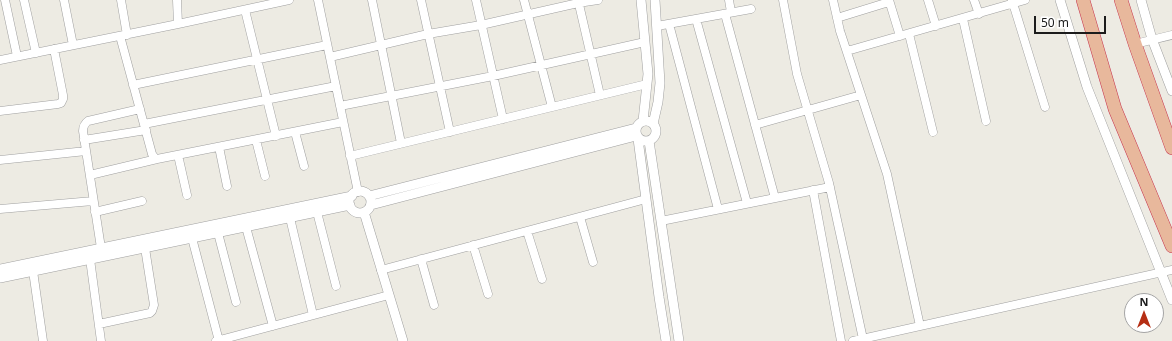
<!DOCTYPE html>
<style>
body{margin:0}
#map{position:relative;width:1172px;height:341px;overflow:hidden;background:#edebe3;font-family:"Noto Sans",sans-serif}
canvas{display:block}
.north{position:absolute;left:1124px;top:293px;width:40px;height:40px;box-sizing:border-box;background:#fff;border:1px solid #a4a4a4;border-radius:50%;rotate:0deg;font-size:11px;font-weight:700;line-height:16px;text-align:center;color:#1c1c1c}
.north::after{content:'';display:block;margin:auto;width:14px;height:18px;background:#b52e14;clip-path:polygon(50% 0,100% 100%,50% 72%,0 100%)}
.scale{position:absolute;left:1034px;top:16px;width:72px;height:18px;box-sizing:border-box;border:2px solid #1c1c1c;border-top:0;padding-left:5px;font-size:12px;line-height:14px;white-space:nowrap;color:#1c1c1c;-webkit-text-stroke:3px #fff;paint-order:stroke}
</style>
<div id="map">
<canvas width="1172" height="341"></canvas>
<div class="north">N</div>
<div class="scale">50 m</div>
</div>
<script>
const context = document.querySelector('canvas').getContext('2d');
context.lineJoin = 'round';
function stroke(path, color, width, dash) { context.strokeStyle = color; context.lineWidth = width; context.lineCap = dash ? 'butt' : 'round'; context.setLineDash(dash || []); context.stroke(path); }
const minor = new Path2D(`
 M5 0 17 56
 M24 0 36 53
 M64 0 73 45
 M121 0 127 35
 M177 0 178 24
 M318 0 358 192
 M372 0 401 143
 M421 0 450 132
 M476 0 503 119
 M524 0 552 107
 M578 0 600 95
 M729 0 731 12
 M783 0 797 74 829 183 863 339
 M833 0 840 31 887 174 920 326
 M889 0 900 36
 M928 0 936 26
 M974 0 979 14
 M1012 0 1045 107
 M245 10 276 136
 M725 14 775 198
 M837 18 889 2
 M696 19 747 203
 M963 19 986 121
 M669 24 718 209
 M657 26 751 9
 M909 34 933 132
 M120 36 152 154 154 157 157 159 343 122
 M1135 44 1172 35
 M847 51 1025 0
 M330 57 428 34 481 25 578 3 598 0
 M0 60 178 24 289 0
 M133 85 327 45
 M340 106 493 76 645 42
 M0 111 58 104 61 103 63 99V95L54 49
 M144 124 336 86
 M755 125 861 95
 M295 132 304 166
 M84 140 146 130
 M256 140 265 176
 M219 147 227 186
 M178 155 187 195
 M350 156 647 84
 M0 160 86 151
 M90 175 157 159
 M813 190 841 341
 M0 209 93 201
 M95 212 142 201
 M317 212 336 286
 M580 217 593 262
 M290 218 313 315
 M661 221 830 187
 M246 227 273 326
 M527 231 542 279
 M218 233 236 302
 M192 238 219 341
 M473 245 488 294
 M101 248 83 131C83 127 84 124 88 121L140 109
 M90 259 101 341
 M421 259 434 305
 M381 270 646 199
 M33 271 43 341
 M99 324 150 313 152 311 154 305 145 248
 M216 341 389 295
 M853 341 1172 270`);
const tertiary = new Path2D(`
 M641 0 648 74 643 121
 M1060 0 1087 87 1172 300
 M1141 0 1152 39 1172 91
 M636 131a10 10 0 1 1 20 0a10 10 0 1 1-20 0Z
 M653 124 658 102 660 83 655 0
 M638 139 659 297 666 341
 M649 141 679 341
 M349 202a11 11 0 1 1 22 0a11 11 0 1 1-22 0Z
 M369 196 636 128
 M371 205 636 136
 M364 212 403 341
 M0 269 352 196
 M0 278 350 205`);
const trunk = new Path2D(`
 M1083 0 1115 109 1172 246
 M1121 0 1135 44 1172 148`);
stroke(minor, '#a0a0a0', 9);
stroke(tertiary, '#a0a0a0', 10);
stroke(trunk, '#c6354f', 14);
stroke(minor, '#fff', 8);
stroke(tertiary, '#fff', 9);
stroke(trunk, '#e8b89c', 13);
</script>
